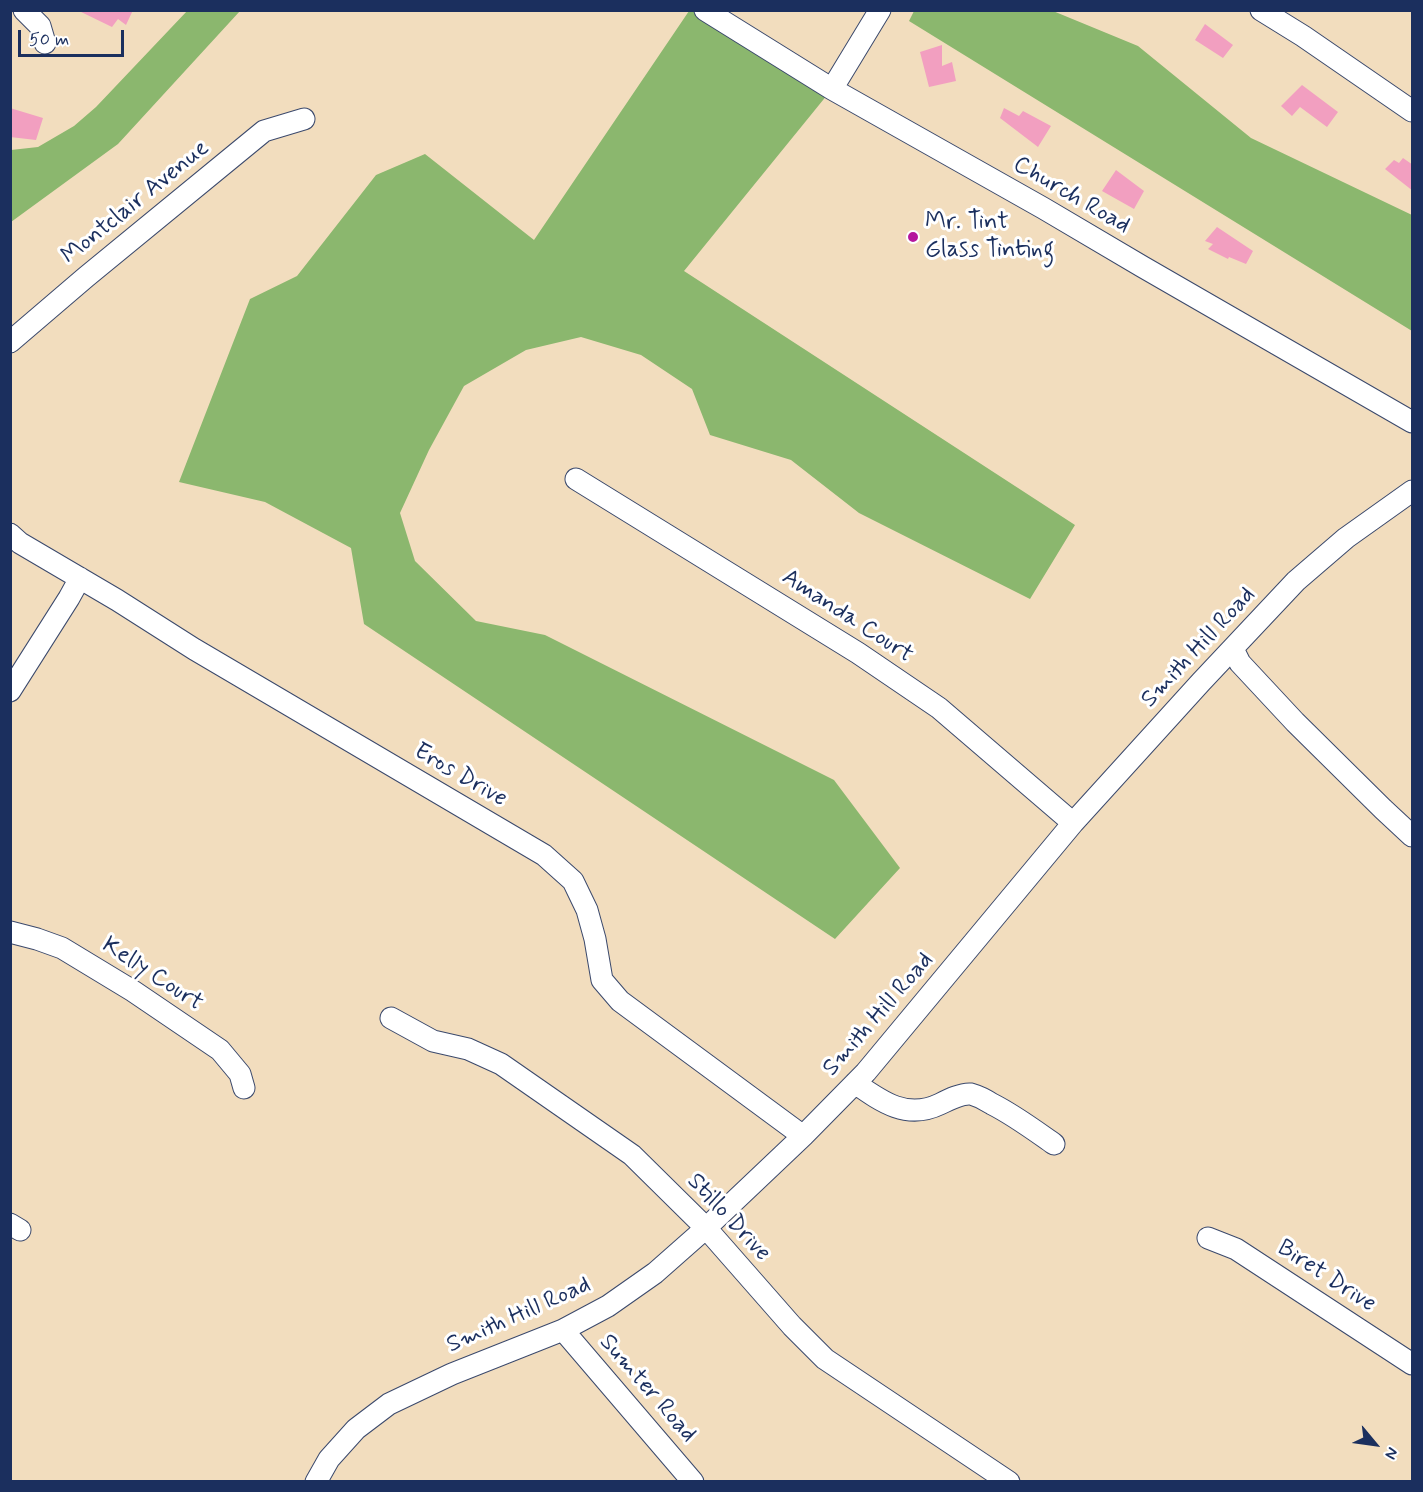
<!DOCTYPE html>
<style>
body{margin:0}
#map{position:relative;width:1423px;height:1492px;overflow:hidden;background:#f2ddbe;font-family:Mynerve,sans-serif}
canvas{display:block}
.frame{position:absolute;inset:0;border:12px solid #1b2f5e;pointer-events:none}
.north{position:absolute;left:1345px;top:1414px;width:60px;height:60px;-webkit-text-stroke:4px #fff;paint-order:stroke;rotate:119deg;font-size:16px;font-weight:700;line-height:24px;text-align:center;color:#1b2f5e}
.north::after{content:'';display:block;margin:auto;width:21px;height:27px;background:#1b2f5e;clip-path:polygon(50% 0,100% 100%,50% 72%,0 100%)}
.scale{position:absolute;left:18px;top:30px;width:106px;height:27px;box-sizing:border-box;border:3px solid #1b2f5e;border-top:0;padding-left:8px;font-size:18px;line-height:21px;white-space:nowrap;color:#1b2f5e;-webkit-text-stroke:4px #fff;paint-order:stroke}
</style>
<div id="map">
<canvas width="1423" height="1492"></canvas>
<div class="frame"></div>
<div class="north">N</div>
<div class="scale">50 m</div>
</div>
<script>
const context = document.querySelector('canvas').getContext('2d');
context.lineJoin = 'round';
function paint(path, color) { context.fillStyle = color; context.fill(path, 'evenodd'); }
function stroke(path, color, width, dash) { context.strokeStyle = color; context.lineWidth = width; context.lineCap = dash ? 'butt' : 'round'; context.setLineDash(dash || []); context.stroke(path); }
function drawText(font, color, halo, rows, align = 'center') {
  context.font = font + ' Mynerve,sans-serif'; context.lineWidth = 6; context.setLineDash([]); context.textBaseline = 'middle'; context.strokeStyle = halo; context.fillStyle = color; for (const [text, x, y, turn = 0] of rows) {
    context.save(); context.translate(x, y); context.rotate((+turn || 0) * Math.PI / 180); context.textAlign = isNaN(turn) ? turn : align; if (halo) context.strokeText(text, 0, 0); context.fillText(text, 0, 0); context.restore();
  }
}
paint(new Path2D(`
 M188 10 240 11 118 144 11 222V150L38 147 74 126 96 107Z
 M689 11H703L832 89 684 271 1075 525 1030 599 859 513 791 460 710 435 692 389 641 355 581 337 526 350 464 386 429 450 400 513 415 561 476 621 545 635 834 780 900 868 835 939 364 624 351 548 265 502 179 482 250 299 297 276 376 175 425 154 534 240Z
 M914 11H1053L1138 46 1251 138 1412 215V331L909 21Z`), '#8bb76e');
paint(new Path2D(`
 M77 10H133L126 25 118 19 112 27Z
 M1205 24 1233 45 1223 58 1195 40Z
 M942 45V66L952 62 956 81 929 87 920 52Z
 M1302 85 1338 112 1327 127 1300 107 1292 116 1281 106Z
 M10 108 43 118 36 140 10 137Z
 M1004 108 1019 116 1023 111 1051 126 1038 147 1000 118Z
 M1403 158 1413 165V191L1385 169 1394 160 1399 163Z
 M1116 170 1144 191 1134 209 1102 191Z
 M1217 227 1253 251 1246 264 1229 257 1228 259 1208 249 1213 244 1205 241Z`), '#f29fc0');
const minor = new Path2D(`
 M24 10 40 26 45 43
 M705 10 832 89 1043 208 1143 267 1412 422
 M1261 10 1303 36 1412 111
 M832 89 880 10
 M10 342 86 277 264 131 304 119
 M576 479 858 653 939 708 1073 823
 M10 534 20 543 117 600 194 649 544 855 573 881 587 910 595 939 602 980 620 1001 803 1136
 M1233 649 1240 663 1295 722 1383 809 1412 836
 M10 691 69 598 80 578
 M10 932 37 939 62 948 133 991 220 1050 240 1074 244 1088
 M391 1018 433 1041 468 1049 501 1064 632 1155 706 1228 792 1326 825 1359 1009 1482
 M855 1083C882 1102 907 1120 940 1104 948 1100 962 1093 971 1094 978 1096 986 1100 992 1104 1014 1115 1034 1130 1054 1144
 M10 1224 20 1230
 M1208 1238 1236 1249 1412 1364
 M563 1330 693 1482
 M316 1482 329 1459 356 1429 389 1404 452 1374 563 1330 608 1306 655 1273 706 1228 803 1136 866 1072 1073 823 1201 682 1296 581 1346 538 1412 491`);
stroke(minor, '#3b496c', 23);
stroke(minor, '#fff', 21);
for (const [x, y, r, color] of [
 [913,237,6,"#b5179e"]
]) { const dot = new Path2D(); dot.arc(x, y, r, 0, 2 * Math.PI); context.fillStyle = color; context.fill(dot); stroke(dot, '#fff', 2); }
drawText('24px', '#1b2f5e', '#fff', [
 ["Church Road",1071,196,30],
 ["Montclair Avenue",136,203,-39],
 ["Amanda Court",847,617,33],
 ["Smith Hill Road",1199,648,-47],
 ["Eros Drive",460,776,30],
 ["Kelly Court",152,975,33],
 ["Smith Hill Road",879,1015,-49],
 ["Stillo Drive",728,1218,47],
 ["Biret Drive",1326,1277,33],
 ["Smith Hill Road",519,1316,-24],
 ["Sumter Road",647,1389,49]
]);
drawText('24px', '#1b2f5e', '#fff', [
 ["Mr. Tint",925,223],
 ["Glass Tinting",925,251]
], 'left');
</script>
